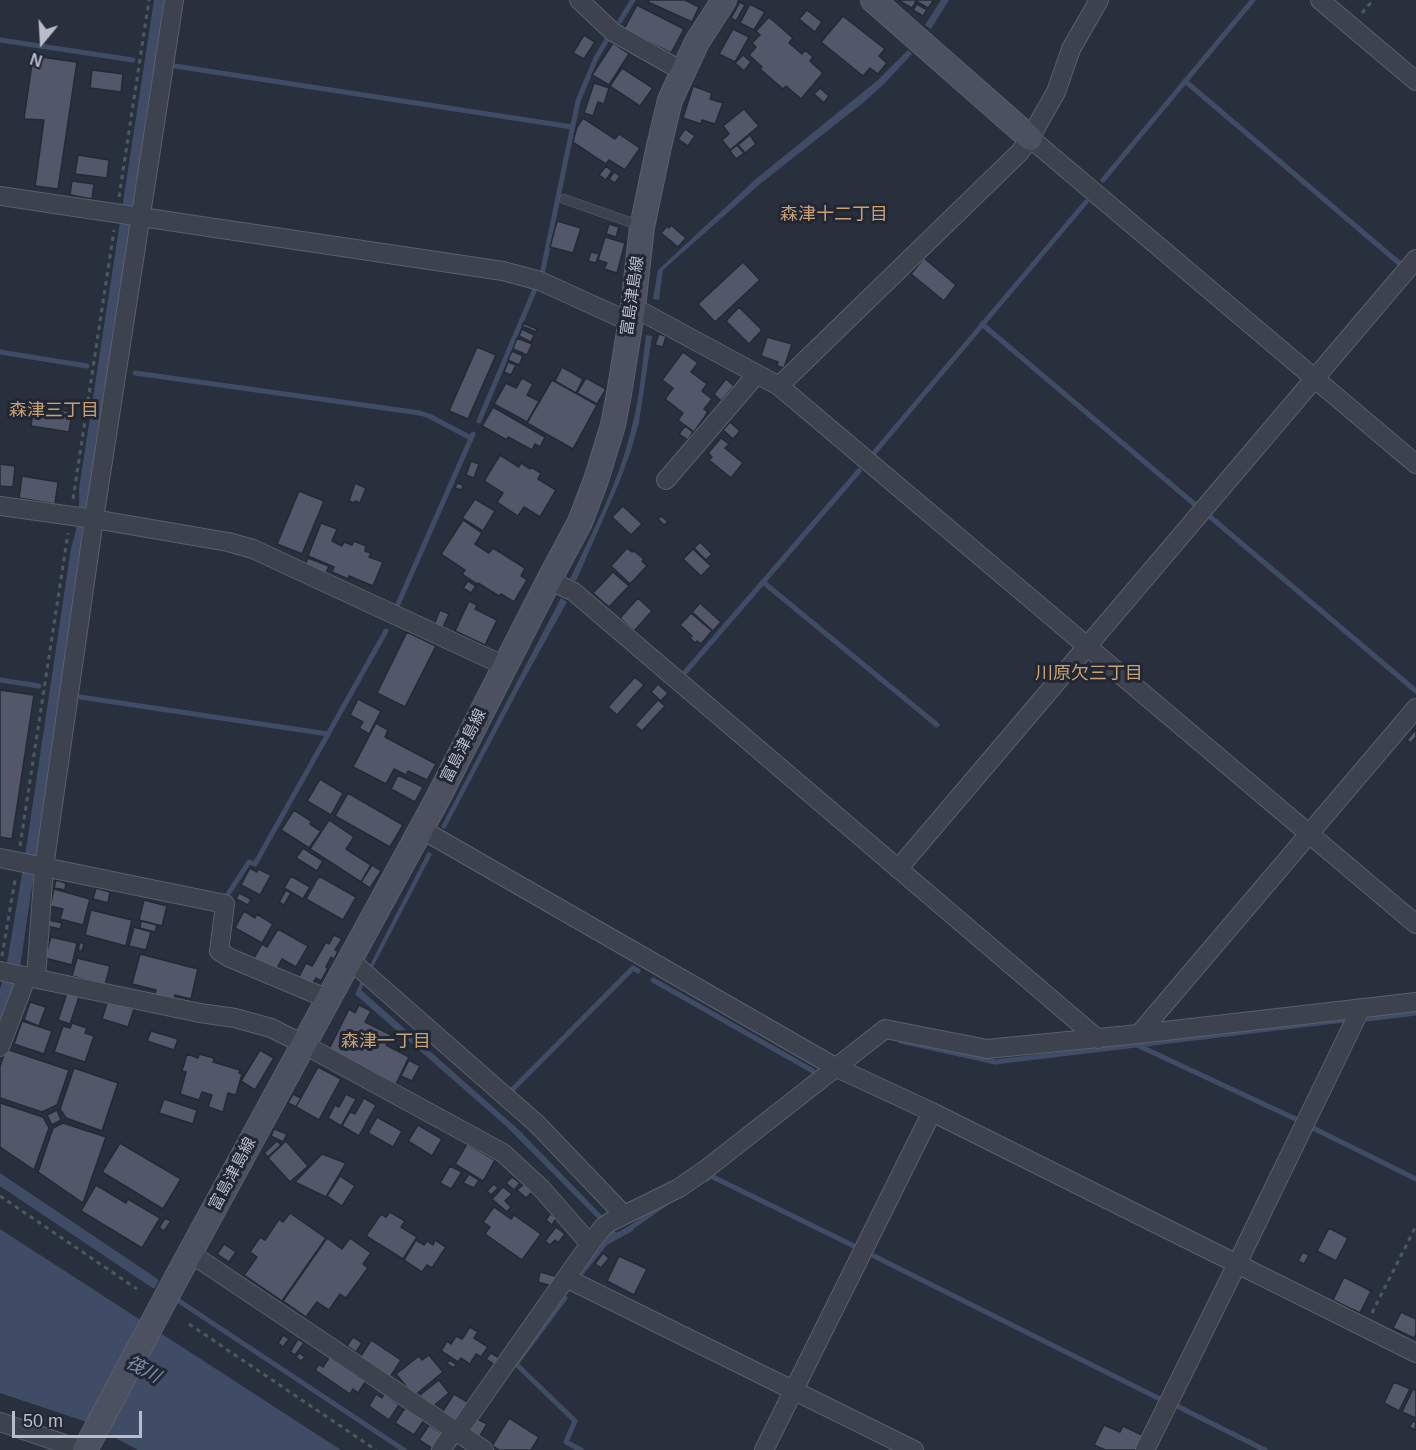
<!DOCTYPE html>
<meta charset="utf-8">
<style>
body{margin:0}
#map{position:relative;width:1416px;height:1450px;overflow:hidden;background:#28303e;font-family:Helvetica,sans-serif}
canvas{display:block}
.north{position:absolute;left:12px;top:12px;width:60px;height:60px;-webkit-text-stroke:4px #212734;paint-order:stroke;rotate:198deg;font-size:16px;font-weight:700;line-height:24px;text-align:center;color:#b9bdc9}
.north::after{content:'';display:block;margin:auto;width:21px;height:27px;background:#b9bdc9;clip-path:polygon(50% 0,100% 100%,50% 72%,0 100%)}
.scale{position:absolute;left:12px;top:1411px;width:130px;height:27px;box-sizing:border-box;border:3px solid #b9bdc9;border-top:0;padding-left:8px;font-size:18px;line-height:21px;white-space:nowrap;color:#b9bdc9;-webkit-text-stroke:4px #212734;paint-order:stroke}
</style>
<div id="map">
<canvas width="1416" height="1450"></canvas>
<div class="north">N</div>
<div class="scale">50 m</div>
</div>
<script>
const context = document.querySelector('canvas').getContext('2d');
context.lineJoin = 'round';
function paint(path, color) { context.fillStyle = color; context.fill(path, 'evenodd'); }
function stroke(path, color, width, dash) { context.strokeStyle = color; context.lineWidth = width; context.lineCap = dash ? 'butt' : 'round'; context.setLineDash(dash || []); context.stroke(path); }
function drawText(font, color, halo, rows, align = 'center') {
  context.font = font + ' Helvetica,"Noto Sans JP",sans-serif'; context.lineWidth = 6; context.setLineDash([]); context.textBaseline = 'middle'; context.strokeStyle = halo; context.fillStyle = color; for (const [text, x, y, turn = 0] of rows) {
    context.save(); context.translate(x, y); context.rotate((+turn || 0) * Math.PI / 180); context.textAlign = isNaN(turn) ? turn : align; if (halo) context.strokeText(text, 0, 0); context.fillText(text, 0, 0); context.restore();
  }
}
paint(new Path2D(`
 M154 0H166L91 490 85 509 82 549 20 967 17 981 0 1026V989L6 969 25 856 71 548C78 527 80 511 79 489Z
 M941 0H949L931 29 925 25Z
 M908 50 912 54 884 84 864 102 760 184 663 270 659 300 653 299 658 270 757 178 878 80Z
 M646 335 652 336 639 422 631 451 619 483 576 581 570 579C594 529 620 480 632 426 640 396 642 365 646 335Z
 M561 598 567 602 522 683 445 829 441 827Z
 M428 852 432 854 361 990 520 1131 611 1225 616 1233 631 1225 634 1230 607 1245 583 1275 578 1272 594 1250 607 1238V1230L601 1222 507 1127 355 994Z
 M0 1173 159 1280 154 1289 0 1186Z
 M0 1229 341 1450H138L84 1421 0 1393Z`), '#404c65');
stroke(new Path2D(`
 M620 21 633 0
 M0 40 133 60
 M175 66 572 127
 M1185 81 1399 263
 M1103 180 1253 0
 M543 270 578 101 596 58 609 36
 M982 324 1199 508
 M0 352 87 366
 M135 373 420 413 429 416 471 438
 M479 421 535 289
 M874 453 1086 202
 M1208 515 1416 691
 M763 582 937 725
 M398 604 473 434
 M681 677 859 471
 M0 680 39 686
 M80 697 328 734
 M228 894 249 862 255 864 386 631
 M653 980 813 1071
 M1367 1019 1416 1013
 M901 1041 995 1062 1344 1020
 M1139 1046 1300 1121
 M512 1090 633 968 638 971
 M1311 1127 1416 1179
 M707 1179 711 1176 856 1247
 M626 1231 668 1202
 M874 1256 1164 1401
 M173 1297 404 1450
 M565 1298 516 1364 575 1421 566 1442 581 1450
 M1175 1405 1265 1450`), '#404c65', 5);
const building = new Path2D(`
 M649 0H685L699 7 692 22 648 2Z
 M898 0H934L928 8 916 1 912 8Z
 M740 2 745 5 736 21 731 18Z
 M750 4 765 12 754 30 740 23Z
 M917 4 927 10 923 16 913 10Z
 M637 5 684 29 671 53 624 29Z
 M807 10 822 22 815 32 799 19Z
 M843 16 885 49 879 56 887 63 878 74 870 68 863 76 821 42Z
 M769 17 793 38 789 43 802 54 805 50 813 57 810 61 823 73 801 99 786 86 783 89 760 69 762 67 749 55 756 47 752 43 760 35 756 31Z
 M733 29 749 37 735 62 719 54Z
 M584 35 595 42 584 59 573 53Z
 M613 43 629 54 609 85 592 75Z
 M743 55 751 62 744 71 735 63Z
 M33 56 77 62 58 189 35 186 44 120 24 119Z
 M622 68 653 88 640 106 610 86Z
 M92 70 123 74 121 92 90 88Z
 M594 83 609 88 604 104 598 102 593 116 584 113Z
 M693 86 712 93 710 99 723 103 715 124 702 120 701 124 683 118Z
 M820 88 829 96 824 103 814 94Z
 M744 109 759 126 730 150 722 140 729 134 723 126Z
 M583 118 615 139 619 134 640 148 625 170 609 160 606 164 573 142 577 127Z
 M685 129 695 136 688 146 678 139Z
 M750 135 756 144 745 153 738 145Z
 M737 145 744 153 736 159 730 151Z
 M78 155 109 160 107 178 75 174Z
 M606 166 612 171 606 180 599 175Z
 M614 172 620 176 615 183 609 179Z
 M72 181 94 184 92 199 70 195Z
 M557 221 581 228 573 253 550 247Z
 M609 224 619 227 616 237 606 234Z
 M671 225 686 238 678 247 661 233 667 226 669 228Z
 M605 237 625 243 617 273 604 269 607 263 598 260Z
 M591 252 599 254 596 263 588 261Z
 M924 258 956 285 944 301 911 274Z
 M743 262 760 280 715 322 698 304Z
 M739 307 762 330 749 344 726 321Z
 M523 323 537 329 536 332 522 326Z
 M522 329 534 335 531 342 519 336Z
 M659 334 666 336 663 347 655 345Z
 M767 337 792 344 784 368 777 366 778 362 761 356Z
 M517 338 532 344 527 355 513 349Z
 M477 347 496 355 468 419 449 411Z
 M512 351 523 356 519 365 508 360Z
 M683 352 698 363 691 372 707 384 702 391 712 399 704 409 708 412 694 432 678 420 683 413 665 399 673 388 662 380Z
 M508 362 516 365 511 375 504 372Z
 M562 367 583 379 576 393 555 381Z
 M522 378 533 384 527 395 539 401 527 422 494 404 506 383 516 388Z
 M586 378 606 389 597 404 577 393Z
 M726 379 734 386 721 401 714 394Z
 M552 380 597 405 573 449 527 423Z
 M34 406 72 412 69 432 31 426Z
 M493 407 545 437 540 447 535 444 532 450 508 437 507 440 482 426Z
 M730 422 740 431 733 439 723 430Z
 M685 426 693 432 688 440 679 434Z
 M721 438 729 444 725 448 743 463 731 478 709 460 712 457 708 453Z
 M500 455 519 467 521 463 530 469 531 467 541 473 538 479 556 490 540 517 524 507 518 516 497 502 503 493 484 481Z
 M471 461 479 464 474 478 466 475Z
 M0 464 15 466 13 487 0 486Z
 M22 476 58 482 55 504 19 498Z
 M355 483 366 488 360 503 355 501 354 503 349 501Z
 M457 483 463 485 462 490 455 488Z
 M299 491 324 501 302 554 277 544Z
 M475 499 495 511 483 531 462 518Z
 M623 506 642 524 631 535 612 517Z
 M661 516 668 522 664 525 658 519Z
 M463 520 482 533 475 544 489 553 493 548 525 568 521 576 527 580 514 602 501 594 499 596 478 583 477 584 462 574 465 570 441 554Z
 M321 523 337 529 332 541 342 546 344 542 352 545 354 541 366 546 365 551 371 553 369 557 383 562 373 586 349 576 348 579 332 572 334 567 308 556Z
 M700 542 712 554 706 560 694 548Z
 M627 548 632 552 634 551 644 559 642 561 647 566 630 584 611 566Z
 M693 549 711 566 701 576 683 559Z
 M308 558 329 566 326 573 305 565Z
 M613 572 629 586 609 607 593 593Z
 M468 581 476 586 471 593 463 588Z
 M638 598 652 611 634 631 620 618Z
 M469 601 477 605 475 609 497 620 485 645 455 631Z
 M700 603 721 622 713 631 692 612Z
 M440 610 449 614 442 629 434 625Z
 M691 613 712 631 701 644 697 641 695 643 690 638 692 636 680 625Z
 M407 632 436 646 405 707 377 693Z
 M635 677 644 685 617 715 608 707Z
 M658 684 668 693 661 701 651 692Z
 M0 690 34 695 12 839 0 837Z
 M358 699 381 711 369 734 359 728 363 722 350 715Z
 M658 700 665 706 642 731 635 725Z
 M376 723 388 730 385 737 436 764 427 780 408 771 406 775 394 769 386 784 353 767Z
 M1416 729V737L1411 743 1407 740Z
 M398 775 423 787 415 802 391 789Z
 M320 779 343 793 331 815 307 801Z
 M348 793 403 825 390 847 335 816Z
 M294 810 311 821 310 824 321 831 309 848 281 830Z
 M329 820 354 837 346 849 371 865 361 882 310 849Z
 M303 848 323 861 317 871 296 858Z
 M372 865 381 871 370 888 361 882Z
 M250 868 257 872 258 869 271 875 260 895 241 885Z
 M291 876 310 887 303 899 284 888Z
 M319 876 356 897 343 920 306 899Z
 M56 880 66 883 65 890 54 888Z
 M96 888 110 892 108 903 93 899Z
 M54 889 90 899 83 925 60 919 63 909 50 906Z
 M286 890 291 893 284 905 279 902Z
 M239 893 251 899 248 905 236 899Z
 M144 900 167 906 162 926 139 920Z
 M91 910 132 920 126 946 85 935Z
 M244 911 255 918 257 914 273 924 262 943 235 928Z
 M49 920 62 923 60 929 47 926Z
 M141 921 157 925 155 932 140 928Z
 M134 927 151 932 146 950 129 946Z
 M278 929 308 946 296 967 282 959 276 970 254 958 262 944 267 947Z
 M334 935 342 939 335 950 338 951 334 959 331 957 326 967 328 968 321 981 316 978 310 988 297 981 306 963 312 966 326 942 329 944Z
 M51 937 77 943 72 965 45 958Z
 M80 942 84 944 82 951 78 950Z
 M140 954 198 969 191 999 175 995 174 1001 154 996 156 990 132 984Z
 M77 958 110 966 105 985 72 976Z
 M67 993 79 997 70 1024 58 1020Z
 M108 1000 134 1009 128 1027 102 1019Z
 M30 1002 46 1007 39 1026 24 1020Z
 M359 1005 371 1011 365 1022 391 1035 386 1045 409 1057 396 1084 328 1051 349 1009 355 1013Z
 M22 1021 52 1031 44 1054 14 1044Z
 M72 1023 87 1028 85 1033 94 1036 85 1062 54 1052 63 1026 70 1028Z
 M151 1031 178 1039 174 1050 147 1041Z
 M6 1049 69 1070 57 1105 42 1112 0 1098V1066Z
 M260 1050 274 1058 255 1090 241 1081Z
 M187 1054 198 1058 199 1054 214 1058 213 1062 240 1070 239 1073 242 1074 236 1095 228 1093 223 1112 208 1107 212 1095 202 1092 199 1100 180 1094 186 1072 182 1071Z
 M409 1060 420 1066 412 1081 401 1076Z
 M318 1067 341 1079 319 1120 296 1107Z
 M74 1068 118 1083 102 1131 66 1118 60 1109Z
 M293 1094 301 1098 296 1107 288 1103Z
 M346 1094 356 1099 341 1126 328 1118 335 1105 339 1107Z
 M364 1098 376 1105 359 1136 342 1126 350 1112 355 1114Z
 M164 1099 197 1110 193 1124 159 1113Z
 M0 1103 43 1117 49 1128 34 1170 0 1147Z
 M57 1110 61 1120 52 1125 47 1115Z
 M377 1117 402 1131 393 1147 368 1133Z
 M63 1123 106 1137 83 1203 38 1172 53 1128Z
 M418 1125 442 1139 432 1156 408 1141Z
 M274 1129 287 1134 283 1142 271 1136Z
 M277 1141 281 1145 268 1157 264 1153Z
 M286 1141 308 1166 290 1182 268 1158Z
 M120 1143 181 1179 163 1209 102 1172Z
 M467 1144 495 1160 483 1181 455 1164Z
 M322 1154 346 1163 326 1197 295 1182Z
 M450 1166 462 1172 451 1189 440 1183Z
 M469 1174 479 1180 474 1188 463 1183Z
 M340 1176 355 1186 342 1206 327 1196Z
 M512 1177 520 1183 514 1190 506 1183Z
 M494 1184 498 1188 491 1195 487 1191Z
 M524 1184 532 1192 526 1198 517 1190Z
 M96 1185 126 1203 128 1199 160 1218 142 1248 81 1211Z
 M503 1187 512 1194 505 1201 511 1207 507 1212 492 1199Z
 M494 1207 511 1219 514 1215 541 1234 522 1260 485 1234 490 1227 483 1222Z
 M390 1212 405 1221 401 1227 417 1237 403 1259 366 1236 381 1214 386 1217Z
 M290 1213 326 1238 282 1301 244 1275 257 1257 250 1252 260 1237 265 1240 279 1219 283 1222Z
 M550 1214 556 1218 552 1225 546 1220Z
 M165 1218 171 1221 164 1231 159 1228Z
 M556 1227 565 1234 558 1243 555 1240 550 1245 545 1241Z
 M1329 1228 1348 1238 1336 1261 1317 1251Z
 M327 1238 342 1249 350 1238 371 1253 363 1264 368 1268 346 1298 340 1294 329 1310 317 1302 306 1317 283 1301Z
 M416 1240 424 1245 427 1241 433 1245 435 1240 446 1247 432 1268 427 1265 422 1272 404 1260Z
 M224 1244 236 1252 229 1262 217 1254Z
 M1303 1252 1309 1255 1304 1264 1298 1261Z
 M603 1253 609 1258 601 1268 595 1264Z
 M619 1256 647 1269 634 1295 607 1281Z
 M540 1272 558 1277 555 1287 538 1282Z
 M1344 1277 1371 1291 1360 1313 1333 1300Z
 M1401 1312 1416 1319V1334L1414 1338 1393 1328Z
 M470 1327 478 1332 474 1338 488 1347 481 1357 476 1354 470 1364 461 1358 458 1362 441 1351 447 1341 451 1344 456 1336 462 1339Z
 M283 1335 289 1339 283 1347 278 1343Z
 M353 1337 362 1343 356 1352 347 1346Z
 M298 1339 304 1343 295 1355 290 1352Z
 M371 1340 401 1360 389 1379 359 1359Z
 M299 1353 305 1357 301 1361 296 1357Z
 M491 1353 499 1358 495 1365 486 1359Z
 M429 1355 443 1372 414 1396 396 1374 419 1356 422 1360Z
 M330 1356 366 1381 358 1393 353 1389 350 1394 315 1370 319 1364 323 1367Z
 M449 1360 456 1364 454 1368 447 1364Z
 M439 1380 449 1393 431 1408 420 1395Z
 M1394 1382 1410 1389 1399 1411 1384 1403Z
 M1413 1389 1416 1391V1418L1402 1412Z
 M376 1394 382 1398 384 1394 399 1405 389 1420 369 1406Z
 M454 1394 471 1404 458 1425 441 1414Z
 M405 1408 424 1420 414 1435 395 1423Z
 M474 1417 487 1424 478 1439 465 1431Z
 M509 1418 539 1437 531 1450H499L492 1446Z
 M1413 1421 1416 1422 1415 1430 1409 1427Z
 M429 1425 445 1435 435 1450 419 1440Z
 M1104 1425 1120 1432 1123 1426 1144 1436 1137 1450H1105L1094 1445Z`);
paint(building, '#525869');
stroke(building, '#232935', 1.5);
const lane = new Path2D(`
 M564 199 641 226`);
const street = new Path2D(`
 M579 0 613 32 682 71
 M1320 0 1416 81
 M1030 138 1416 464
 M0 196 503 271 540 281 630 322
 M633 307 779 386 1416 924
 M779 386 1020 152 1030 138 1056 92 1071 49 1099 0
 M666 480 757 374
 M0 506 94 519 228 542 253 549 505 666
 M549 580 574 592 1098 1039
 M421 829 835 1067 932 1112 1416 1353
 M0 858 225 904 219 951 230 958 328 999
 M898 869 1416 259
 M350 960 537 1124 624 1215
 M0 971 200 1013 235 1018 271 1028 303 1044 503 1153 541 1188 590 1244
 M36 978 44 867 94 519 174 0
 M1139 1034 1416 708
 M0 1047 27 976
 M190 1253 484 1450
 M566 1278 914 1450
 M0 1422 82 1450
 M457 1433 590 1244 603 1227 610 1222 679 1188 705 1170 885 1029 987 1049 1139 1034 1416 1002
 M441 1450 454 1431
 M764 1450 932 1112
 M1145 1450 1237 1264 1361 1008`);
const secondary = new Path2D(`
 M873 0 1030 138
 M85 1450 178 1275 438 798 549 580 580 522 596 480 613 425 619 394 633 307 642 227 659 146 670 100 697 42 724 0`);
stroke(lane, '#5a606c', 10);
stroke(street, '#5a606c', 20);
stroke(secondary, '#5a606c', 26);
stroke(new Path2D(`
 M1362 13 1373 0
 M119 197 149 0
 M73 499 114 230
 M20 846 68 533
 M2 956 15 880
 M0 1196 137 1289
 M1372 1313 1416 1226
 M189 1324 376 1450`), '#4a5a5e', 3, [4.5, 4.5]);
stroke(lane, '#3c424e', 9);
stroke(street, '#3c424e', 18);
stroke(secondary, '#4b5161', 24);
drawText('16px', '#b9bdc9', '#212734', [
 ["富島津島線",633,296,-82],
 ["富島津島線",464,746,-63],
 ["富島津島線",233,1174,-62]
]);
drawText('18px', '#cba172', '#212734', [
 ["森津十二丁目",834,215],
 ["森津三丁目",54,411],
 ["川原欠三丁目",1089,674],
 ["森津一丁目",386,1042]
]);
drawText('italic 18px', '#8491ad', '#212734', [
 ["筏川",143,1370,29]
]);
</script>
